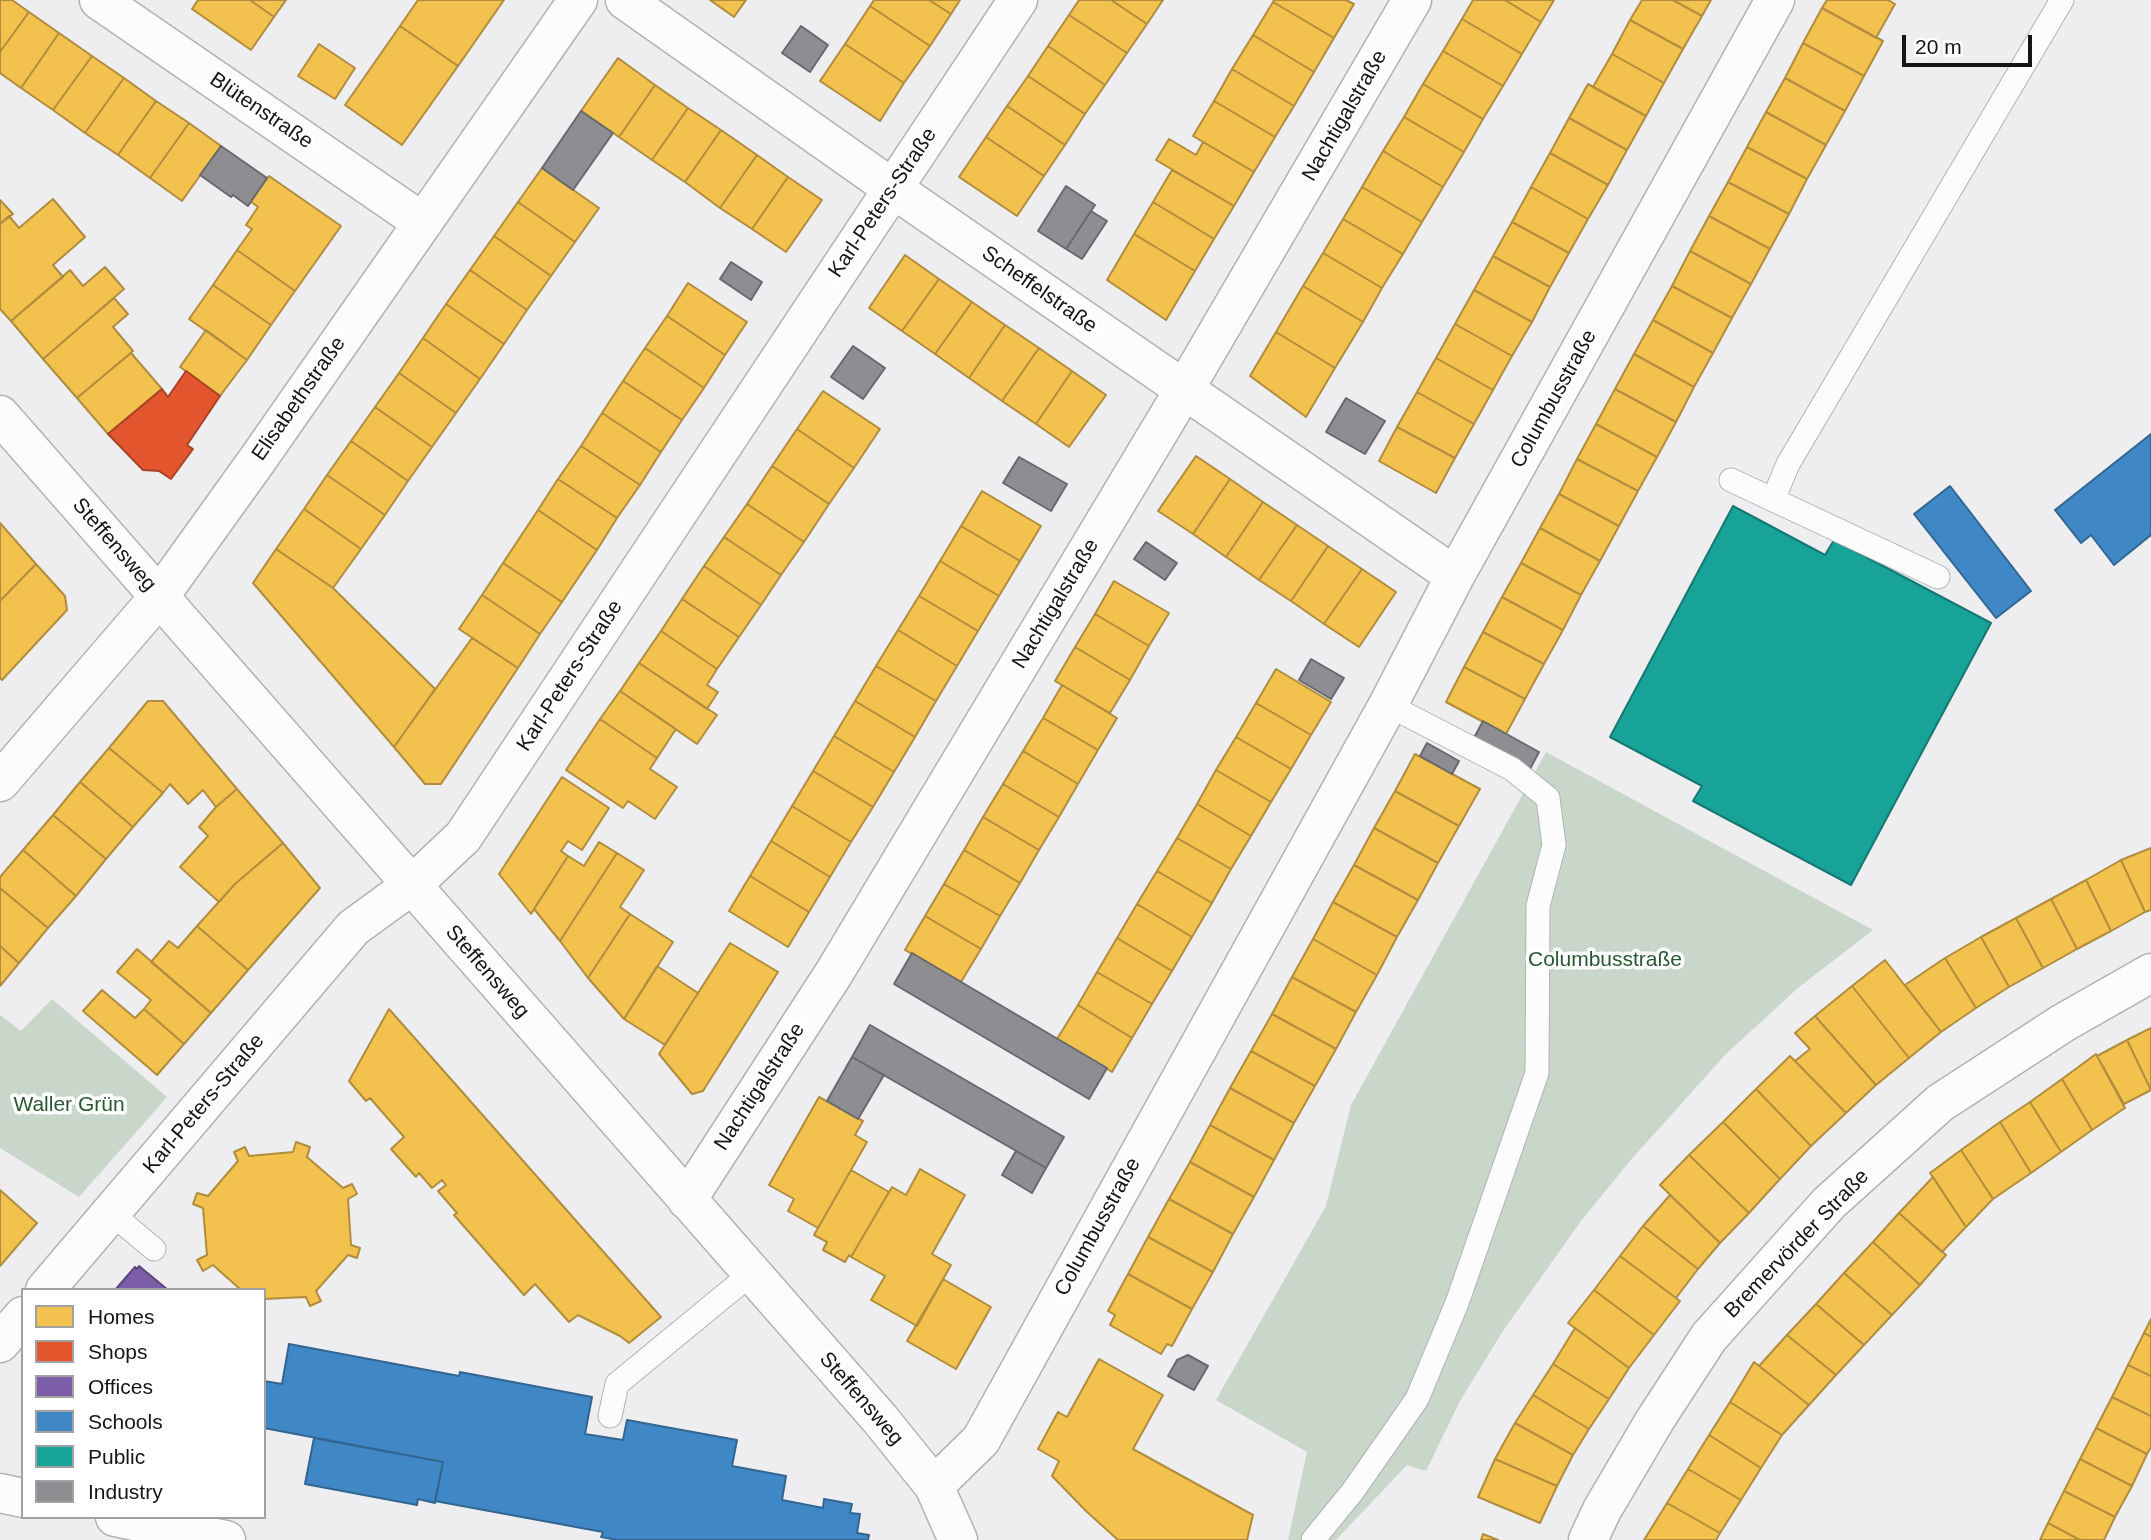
<!DOCTYPE html>
<meta charset="utf-8">
<style>
body{margin:0}
#map{position:relative;width:2151px;height:1540px;overflow:hidden;background:#eeeef1;font-family:Helvetica,sans-serif}
canvas{display:block}
.legend{position:absolute;left:21px;top:1288px;width:245px;height:231px;box-sizing:border-box;background:#fff;border:2px solid #a1a1a2;margin:0;padding:9px 12px;list-style:none;font-size:21px;color:#151517}
.legend li{display:flex;align-items:center;gap:14px;height:35px}
.legend b{width:35px;border:2px solid #a1a1a2}
.scale{position:absolute;left:1902px;top:35px;width:130px;height:32px;box-sizing:border-box;border:4px solid #151517;border-top:0;padding-left:9px;font-size:21px;line-height:24px;white-space:nowrap;color:#151517;-webkit-text-stroke:5px #fff;paint-order:stroke}
</style>
<div id="map">
<canvas width="2151" height="1540"></canvas>
<ul class="legend">
<li><b style="height:19px;background:#f2c14e"></b>Homes</li>
<li><b style="height:19px;background:#e4572e"></b>Shops</li>
<li><b style="height:19px;background:#7b5ea7"></b>Offices</li>
<li><b style="height:19px;background:#3f88c5"></b>Schools</li>
<li><b style="height:19px;background:#17a398"></b>Public</li>
<li><b style="height:19px;background:#8d8d92"></b>Industry</li>
</ul>
<div class="scale">20 m</div>
</div>
<script>
const context = document.querySelector('canvas').getContext('2d');
context.lineJoin = 'round';
function paint(path, color) { context.fillStyle = color; context.fill(path, 'evenodd'); }
function stroke(path, color, width, dash) { context.strokeStyle = color; context.lineWidth = width; context.lineCap = dash ? 'butt' : 'round'; context.setLineDash(dash || []); context.stroke(path); }
function drawText(font, color, halo, rows, align = 'center') {
  context.font = font + ' Helvetica,sans-serif'; context.lineWidth = 7; context.setLineDash([]); context.textBaseline = 'middle'; context.strokeStyle = halo; context.fillStyle = color; for (const [text, x, y, turn = 0] of rows) {
    context.save(); context.translate(x, y); context.rotate((+turn || 0) * Math.PI / 180); context.textAlign = isNaN(turn) ? turn : align; if (halo) context.strokeText(text, 0, 0); context.fillText(text, 0, 0); context.restore();
  }
}
paint(new Path2D(`
 M1546 752 1873 930 1798 988 1726 1054 1629 1162 1581 1221 1503 1331 1460 1401 1426 1471 1407 1465 1336 1540H1288L1307 1452 1216 1400 1326 1206 1351 1105Z
 M52 999 167 1097 79 1197 0 1148V1015L21 1031Z`), '#c8d7ca');
const homes = new Path2D(`
 M0 0H12L29 12 0 52Z
 M198 0H250L274 17 251 50 192 9Z
 M250 0H286L274 17Z
 M418 0H504L458 66 400 26Z
 M710 0H746L734 17Z
 M874 0H929L951 14 930 46 870 6Z
 M929 0H960L951 14Z
 M1079 0H1111L1147 24 1127 53 1069 15Z
 M1111 0H1163L1147 24Z
 M1274 0H1346L1354 4 1334 38 1273 2Z
 M1473 0H1505L1541 22 1522 54 1462 19Z
 M1505 0H1554L1541 22Z
 M1642 0H1673L1702 16 1683 49 1630 20Z
 M1673 0H1711L1702 16Z
 M1827 0H1888L1895 4 1876 38 1822 8Z
 M1273 2 1334 38 1314 72 1253 35Z
 M870 6 930 46 904 83 845 44Z
 M1822 8 1883 41 1864 76 1803 43Z
 M29 12 59 33 21 88 0 73V52Z
 M1069 15 1127 53 1105 85 1048 46Z
 M1462 19 1522 54 1503 86 1443 51Z
 M1630 20 1683 49 1664 83 1612 54Z
 M400 26 458 66 402 145 345 105Z
 M59 33 92 56 53 110 21 88Z
 M1253 35 1314 72 1294 106 1232 69Z
 M1803 43 1864 76 1845 111 1785 78Z
 M319 44 355 68 335 99 298 76Z
 M845 44 904 83 880 121 820 81Z
 M1048 46 1105 85 1085 114 1028 76Z
 M1443 51 1503 86 1483 119 1423 84Z
 M1612 54 1664 83 1646 116 1593 87Z
 M92 56 124 78 85 133 53 110Z
 M618 58 655 85 619 137 581 111Z
 M1232 69 1294 106 1275 137 1214 101Z
 M1028 76 1085 114 1065 145 1007 106Z
 M124 78 156 101 118 155 85 133Z
 M1785 78 1845 111 1826 145 1766 112Z
 M1423 84 1483 119 1464 152 1404 117Z
 M1588 84 1646 116 1627 150 1569 118Z
 M655 85 688 108 652 160 619 137Z
 M156 101 189 123 150 178 118 155Z
 M1214 101 1275 137 1254 172 1193 136Z
 M1007 106 1065 145 1044 176 986 137Z
 M688 108 721 130 685 182 652 160Z
 M1766 112 1826 145 1807 179 1747 147Z
 M1404 117 1464 152 1443 187 1383 151Z
 M1569 118 1627 150 1608 185 1550 153Z
 M189 123 221 146 182 201 150 178Z
 M721 130 757 155 720 208 685 182Z
 M986 137 1044 176 1017 216 959 177Z
 M1169 139 1196 155 1203 142 1254 172 1234 206 1156 160Z
 M1747 147 1807 179 1789 214 1728 182Z
 M1383 151 1443 187 1422 222 1362 187Z
 M1550 153 1608 185 1588 219 1531 187Z
 M757 155 788 177 752 229 720 208Z
 M542 168 599 208 575 242 518 202Z
 M1172 170 1234 206 1214 239 1153 202Z
 M269 176 341 226 295 291 237 250 252 229 246 225 258 207 250 201Z
 M788 177 822 200 786 252 752 229Z
 M1728 182 1789 214 1770 249 1709 216Z
 M1362 187 1422 222 1403 254 1343 219Z
 M1531 187 1588 219 1569 253 1512 222Z
 M53 199 85 237 53 265 63 277 11 321 0 309V224L9 216 19 228Z
 M0 200 13 214 0 224Z
 M518 202 575 242 551 276 494 236Z
 M1153 202 1214 239 1195 271 1134 234Z
 M1709 216 1770 249 1751 284 1690 251Z
 M1343 219 1403 254 1382 288 1323 253Z
 M1512 222 1569 253 1550 287 1493 256Z
 M1134 234 1195 271 1166 320 1107 280Z
 M494 236 551 276 527 310 470 270Z
 M237 250 295 291 271 325 213 285Z
 M1690 251 1751 284 1732 318 1672 286Z
 M1323 253 1382 288 1363 322 1303 286Z
 M905 255 939 279 902 331 869 308Z
 M1493 256 1550 287 1532 322 1474 290Z
 M105 267 124 289 43 359 11 321 70 270 83 286Z
 M470 270 527 310 504 344 446 304Z
 M939 279 972 302 935 354 902 331Z
 M688 283 747 322 725 355 667 316Z
 M213 285 271 325 247 360 189 319Z
 M1303 286 1363 322 1335 368 1276 332Z
 M1672 286 1732 318 1713 353 1653 320Z
 M1474 290 1532 322 1512 356 1455 324Z
 M114 298 128 314 113 327 133 351 77 398 43 359Z
 M972 302 1005 325 969 378 935 354Z
 M446 304 504 344 480 379 423 338Z
 M667 316 725 355 704 388 645 348Z
 M1653 320 1713 353 1694 387 1634 354Z
 M1455 324 1512 356 1493 390 1436 358Z
 M1005 325 1039 348 1002 401 969 378Z
 M206 330 247 360 220 396 180 367Z
 M1276 332 1335 368 1306 417 1250 376Z
 M423 338 480 379 456 413 399 373Z
 M645 348 704 388 682 420 623 381Z
 M1039 348 1072 371 1036 424 1002 401Z
 M131 353 162 389 108 434 77 398Z
 M1634 354 1694 387 1676 422 1615 389Z
 M1436 358 1493 390 1474 424 1417 392Z
 M1072 371 1106 395 1069 447 1036 424Z
 M399 373 456 413 432 447 375 407Z
 M623 381 682 420 661 452 602 413Z
 M1615 389 1676 422 1657 457 1596 424Z
 M823 391 880 429 854 468 797 429Z
 M1417 392 1474 424 1455 458 1397 427Z
 M375 407 432 447 408 481 351 441Z
 M602 413 661 452 640 485 581 446Z
 M1596 424 1657 457 1638 491 1577 459Z
 M1397 427 1455 458 1436 493 1379 461Z
 M797 429 854 468 829 504 772 466Z
 M351 441 408 481 385 515 327 475Z
 M581 446 640 485 617 518 558 479Z
 M1196 456 1230 479 1193 534 1158 511Z
 M1577 459 1638 491 1619 526 1559 494Z
 M772 466 829 504 804 542 747 504Z
 M327 475 385 515 361 549 304 509Z
 M558 479 617 518 597 550 538 510Z
 M1230 479 1263 502 1226 557 1193 534Z
 M982 491 1041 526 1020 561 961 526Z
 M1559 494 1619 526 1600 561 1540 528Z
 M1263 502 1297 525 1259 580 1226 557Z
 M747 504 804 542 781 575 724 537Z
 M304 509 361 549 333 588 276 549Z
 M538 510 597 550 562 602 503 563Z
 M0 523 36 564 0 601Z
 M1297 525 1328 546 1291 601 1259 580Z
 M961 526 1020 561 999 596 940 561Z
 M1540 528 1600 561 1581 595 1521 563Z
 M724 537 781 575 761 605 704 566Z
 M1328 546 1362 569 1324 624 1291 601Z
 M276 549 333 588 435 689 394 747 253 583Z
 M940 561 999 596 978 631 919 596Z
 M503 563 562 602 540 634 482 595Z
 M1521 563 1581 595 1563 630 1502 597Z
 M36 564 65 596 67 610 2 680 0 678V601Z
 M704 566 761 605 739 637 682 599Z
 M1362 569 1396 592 1359 647 1324 624Z
 M1114 581 1169 613 1149 646 1095 614Z
 M482 595 540 634 518 668 459 629Z
 M919 596 978 631 957 666 898 630Z
 M1502 597 1563 630 1544 664 1483 632Z
 M682 599 739 637 717 669 661 631Z
 M1095 614 1149 646 1130 680 1075 647Z
 M898 630 957 666 936 701 876 666Z
 M661 631 717 669 707 685 718 692 707 709 639 663Z
 M1483 632 1544 664 1525 699 1464 667Z
 M472 638 518 668 441 784H425L394 747Z
 M1075 647 1130 680 1110 713 1055 681Z
 M639 663 717 715 697 744 620 691Z
 M876 666 936 701 915 737 855 701Z
 M1464 667 1525 699 1506 734 1446 702Z
 M1276 669 1331 702 1311 735 1256 703Z
 M1062 685 1117 718 1098 750 1043 718Z
 M620 691 676 729 657 758 600 719Z
 M148 701H163L237 789 216 807 203 790 188 804 170 784 163 793 109 748Z
 M855 701 915 737 894 772 834 736Z
 M1256 703 1311 735 1291 769 1236 737Z
 M1043 718 1098 750 1078 784 1023 751Z
 M600 719 657 758 650 769 677 787 655 819 628 801 623 808 566 770Z
 M834 736 894 772 873 807 813 771Z
 M1236 737 1291 769 1271 802 1216 770Z
 M109 748 163 793 133 827 80 782Z
 M1023 751 1078 784 1059 817 1003 784Z
 M1415 754 1480 789 1459 826 1395 791Z
 M1216 770 1271 802 1251 836 1197 804Z
 M813 771 873 807 851 842 792 806Z
 M562 777 609 808 582 850 568 841 561 851 568 856 531 914 499 874Z
 M80 782 133 827 106 859 53 815Z
 M1003 784 1059 817 1039 850 983 817Z
 M237 789 283 843 235 884 219 902 180 867 208 836 199 827 216 807Z
 M1395 791 1459 826 1438 863 1374 828Z
 M1197 804 1251 836 1231 869 1177 838Z
 M792 806 851 842 830 877 771 841Z
 M53 815 106 859 76 896 23 850Z
 M983 817 1039 850 1020 883 964 850Z
 M1374 828 1438 863 1418 900 1354 865Z
 M1177 838 1231 869 1212 903 1157 871Z
 M771 841 830 877 809 912 750 876Z
 M599 842 617 853 560 941 534 909 568 856 584 866Z
 M283 843 320 888 248 970 197 926 235 884Z
 M2151 848V910L2145 912 2121 860Z
 M23 850 76 896 48 928 0 888V877Z
 M964 850 1020 883 1000 916 944 884Z
 M617 853 644 870 620 907 630 914 588 978 560 941Z
 M2121 860 2145 912 2111 931 2086 880Z
 M1354 865 1418 900 1397 937 1333 902Z
 M1157 871 1212 903 1192 937 1137 904Z
 M750 876 809 912 788 947 729 911Z
 M2086 880 2111 931 2077 949 2051 899Z
 M944 884 1000 916 981 949 925 916Z
 M0 888 48 928 19 963 0 946Z
 M2051 899 2077 949 2043 968 2016 918Z
 M1333 902 1397 937 1377 975 1313 939Z
 M1137 904 1192 937 1172 971 1117 938Z
 M630 914 673 942 624 1019 588 978Z
 M925 916 981 949 961 982 905 950Z
 M2016 918 2043 968 2009 987 1981 937Z
 M197 926 248 970 211 1013 151 962 169 941 178 948Z
 M1981 937 2009 987 1976 1008 1945 958Z
 M1117 938 1172 971 1152 1004 1097 972Z
 M1313 939 1377 975 1356 1012 1292 977Z
 M730 943 778 972 703 1091 692 1094 659 1054Z
 M0 946 19 963 0 986Z
 M137 949 211 1013 184 1044 144 1009 151 1000 117 972Z
 M1945 958 1976 1008 1941 1032 1905 985Z
 M1885 960 1941 1032 1909 1058 1852 986Z
 M657 966 698 993 665 1045 624 1019Z
 M1097 972 1152 1004 1132 1038 1078 1005Z
 M1292 977 1356 1012 1336 1049 1272 1014Z
 M1852 986 1909 1058 1876 1085 1815 1016Z
 M102 990 135 1018 144 1009 184 1044 157 1075 83 1011Z
 M1078 1005 1132 1038 1112 1072 1057 1039Z
 M389 1009 661 1317 629 1343 620 1336 578 1315 569 1322 535 1284 524 1295 454 1215 457 1213 438 1191 446 1185 442 1180 432 1188 419 1173 416 1177 391 1149 404 1137 370 1098 366 1101 349 1081Z
 M1272 1014 1336 1049 1315 1086 1251 1051Z
 M1815 1016 1876 1085 1846 1113 1795 1061 1810 1049 1795 1033Z
 M2151 1028V1090L2127 1040Z
 M2127 1040 2151 1090 2124 1104 2097 1056Z
 M1251 1051 1315 1086 1294 1123 1230 1088Z
 M2096 1054 2125 1108 2092 1130 2062 1079Z
 M1790 1056 1846 1113 1811 1146 1756 1089Z
 M2062 1079 2092 1130 2061 1152 2030 1102Z
 M1230 1088 1294 1123 1274 1160 1210 1125Z
 M1756 1089 1811 1146 1780 1179 1723 1122Z
 M819 1097 863 1121 855 1135 867 1142 818 1228 788 1211 794 1199 769 1185Z
 M2030 1102 2061 1152 2031 1173 2000 1122Z
 M1723 1122 1780 1179 1749 1213 1689 1155Z
 M2000 1122 2031 1173 1993 1199 1961 1150Z
 M1210 1125 1274 1160 1254 1197 1190 1162Z
 M296 1142 310 1147 307 1157 343 1188 352 1184 357 1194 348 1199 351 1245 360 1248 357 1258 348 1255 316 1291 321 1301 310 1306 306 1297 264 1299V1290H241L213 1265 203 1271 197 1260 207 1255 203 1208 193 1204 197 1193 208 1196 238 1161 234 1152 245 1147 249 1156 293 1152Z
 M1961 1150 1993 1199 1966 1227 1930 1173Z
 M1689 1155 1749 1213 1720 1243 1660 1185Z
 M1190 1162 1254 1197 1233 1234 1169 1199Z
 M920 1169 965 1195 932 1254 951 1265 917 1326 871 1300 885 1276 851 1257 892 1187 906 1195Z
 M851 1170 889 1192 851 1257 849 1255 845 1262 823 1250 827 1242 814 1235Z
 M1933 1177 1966 1227 1942 1252 1899 1213Z
 M0 1190 37 1223 0 1266Z
 M1670 1195 1720 1243 1698 1269 1643 1226Z
 M1169 1199 1233 1234 1213 1272 1148 1237Z
 M1899 1213 1946 1255 1920 1285 1873 1242Z
 M1643 1226 1698 1269 1676 1298 1620 1256Z
 M1148 1237 1213 1272 1192 1309 1128 1274Z
 M1873 1242 1920 1285 1892 1315 1844 1273Z
 M1620 1256 1680 1301 1654 1335 1594 1290Z
 M1844 1273 1892 1315 1864 1345 1816 1304Z
 M1128 1274 1192 1309 1172 1346 1167 1344 1161 1354 1110 1325 1115 1315 1108 1311Z
 M943 1279 991 1307 956 1369 907 1341Z
 M1594 1290 1654 1335 1629 1368 1568 1323Z
 M1816 1304 1864 1345 1836 1375 1787 1335Z
 M2151 1319V1337L2144 1333Z
 M1575 1328 1629 1368 1609 1399 1553 1364Z
 M2144 1333 2151 1337V1376L2128 1365Z
 M1787 1335 1836 1375 1809 1405 1759 1366Z
 M1099 1359 1163 1395 1133 1449 1253 1515 1247 1540H1118L1086 1511 1052 1476 1059 1461 1038 1449 1058 1412 1067 1417Z
 M1754 1362 1809 1405 1782 1435 1730 1402Z
 M1553 1364 1609 1399 1589 1429 1533 1395Z
 M2128 1365 2151 1376V1416L2112 1397Z
 M1533 1395 1589 1429 1573 1455 1515 1423Z
 M2112 1397 2151 1416V1447L2147 1454 2096 1428Z
 M1730 1402 1782 1435 1761 1468 1709 1435Z
 M1515 1423 1573 1455 1557 1486 1495 1459Z
 M2096 1428 2147 1454 2132 1486 2080 1459Z
 M1709 1435 1761 1468 1741 1500 1688 1469Z
 M1495 1459 1557 1486 1540 1523 1478 1497Z
 M2080 1459 2132 1486 2115 1517 2064 1491Z
 M1688 1469 1741 1500 1720 1533 1667 1503Z
 M2064 1491 2115 1517 2104 1540H2080L2048 1523Z
 M1667 1503 1720 1533 1716 1540H1644Z
 M2048 1523 2080 1540H2040Z
 M1483 1534 1498 1540H1481Z`);
paint(homes, '#f2c14e');
stroke(homes, '#b08d3e', 2);
const shops = new Path2D(`
 M186 371 220 396 187 445 193 449 171 479 159 471 143 470 108 434 162 389 168 397Z`);
paint(shops, '#e4572e');
stroke(shops, '#a64327', 2);
const offices = new Path2D(`
 M139 1266 168 1290H115L135 1267 137 1269Z`);
paint(offices, '#7b5ea7');
stroke(offices, '#5c487c', 2);
const schools = new Path2D(`
 M2151 434V535L2114 565 2091 535 2081 543 2055 510Z
 M1950 486 2031 591 1996 618 1914 514Z
 M289 1344 459 1376 460 1372 592 1397 585 1434 623 1440 627 1420 737 1440 732 1466 786 1476 782 1500 823 1508 824 1499 852 1504 850 1513 860 1514 857 1533 869 1535 868 1540H617L601 1537 603 1532 435 1501 443 1462 264 1428V1381L282 1384Z
 M314 1438 443 1462 435 1503 418 1499 417 1505 305 1484Z`);
paint(schools, '#3f88c5');
stroke(schools, '#326691', 2);
const public = new Path2D(`
 M1733 506 1825 555 1834 540 1991 623 1851 885 1693 801 1702 786 1610 737Z`);
paint(public, '#17a398');
stroke(public, '#167871', 2);
const industry = new Path2D(`
 M801 26 828 45 810 72 782 53Z
 M581 111 613 133 573 190 542 168Z
 M221 146 267 178 248 206 233 195 231 197 200 175Z
 M1066 186 1095 205 1066 249 1038 231Z
 M1091 211 1107 221 1082 259 1066 249Z
 M731 262 762 282 751 300 720 279Z
 M853 346 885 368 863 399 831 377Z
 M1346 398 1385 421 1365 454 1326 432Z
 M1019 457 1067 484 1051 511 1003 483Z
 M1146 542 1177 563 1165 580 1134 559Z
 M1311 659 1344 678 1331 699 1299 680Z
 M1483 721 1539 752 1530 769 1474 738Z
 M1427 743 1459 761 1452 774 1420 756Z
 M912 953 1107 1068 1089 1099 894 984Z
 M870 1025 1064 1137 1046 1168 852 1057Z
 M852 1057 884 1075 858 1119 827 1101Z
 M1016 1151 1046 1168 1032 1193 1002 1175Z
 M1188 1355 1208 1366 1194 1390 1168 1376 1177 1360Z`);
paint(industry, '#8d8d92');
stroke(industry, '#69696d', 2);
const service = new Path2D(`
 M1731 480 1938 577
 M1773 500 1788 464 2062 0
 M111 1213 154 1249
 M610 1416 617 1384 752 1273
 M1313 1540 1353 1491 1417 1399 1457 1303 1537 1073 1538 906 1554 845 1548 798 1512 769 1388 705`);
const minor = new Path2D(`
 M99 0 422 222
 M625 0 892 188 1455 576
 M0 415 880 1419 934 1486 958 1540
 M0 782 159 597 258 459 578 0
 M687 1200 834 973 1184 390 1412 0
 M45 1290 353 928 412 885 463 837 1018 0
 M0 1343 23 1316
 M934 1486 981 1440 1388 705 1455 576 1775 0
 M0 1493 23 1498
 M115 1517 226 1540
 M1588 1540 1602 1510 1655 1420 1709 1337 1829 1203 1940 1103 2063 1023 2151 973`);
stroke(service, '#b2b2b4', 25);
stroke(minor, '#b2b2b4', 41);
stroke(service, '#fcfcfd', 23);
stroke(minor, '#fcfcfd', 38);
drawText('21px', '#151517', '#fff', [
 ["Blütenstraße",261,111,34],
 ["Nachtigalstraße",1345,116,-60],
 ["Karl-Peters-Straße",883,203,-56],
 ["Scheffelstraße",1039,290,35],
 ["Elisabethstraße",299,399,-55],
 ["Columbusstraße",1554,399,-61],
 ["Steffensweg",114,545,49],
 ["Nachtigalstraße",1056,604,-59],
 ["Karl-Peters-Straße",570,676,-57],
 ["Steffensweg",487,972,49],
 ["Nachtigalstraße",760,1087,-57],
 ["Karl-Peters-Straße",204,1104,-50],
 ["Columbusstraße",1098,1227,-61],
 ["Bremervörder Straße",1797,1244,-46],
 ["Steffensweg",861,1399,49]
]);
drawText('21px', '#285730', '#fff', [
 ["Columbusstraße",1605,960],
 ["Waller Grün",69,1105]
]);
</script>
